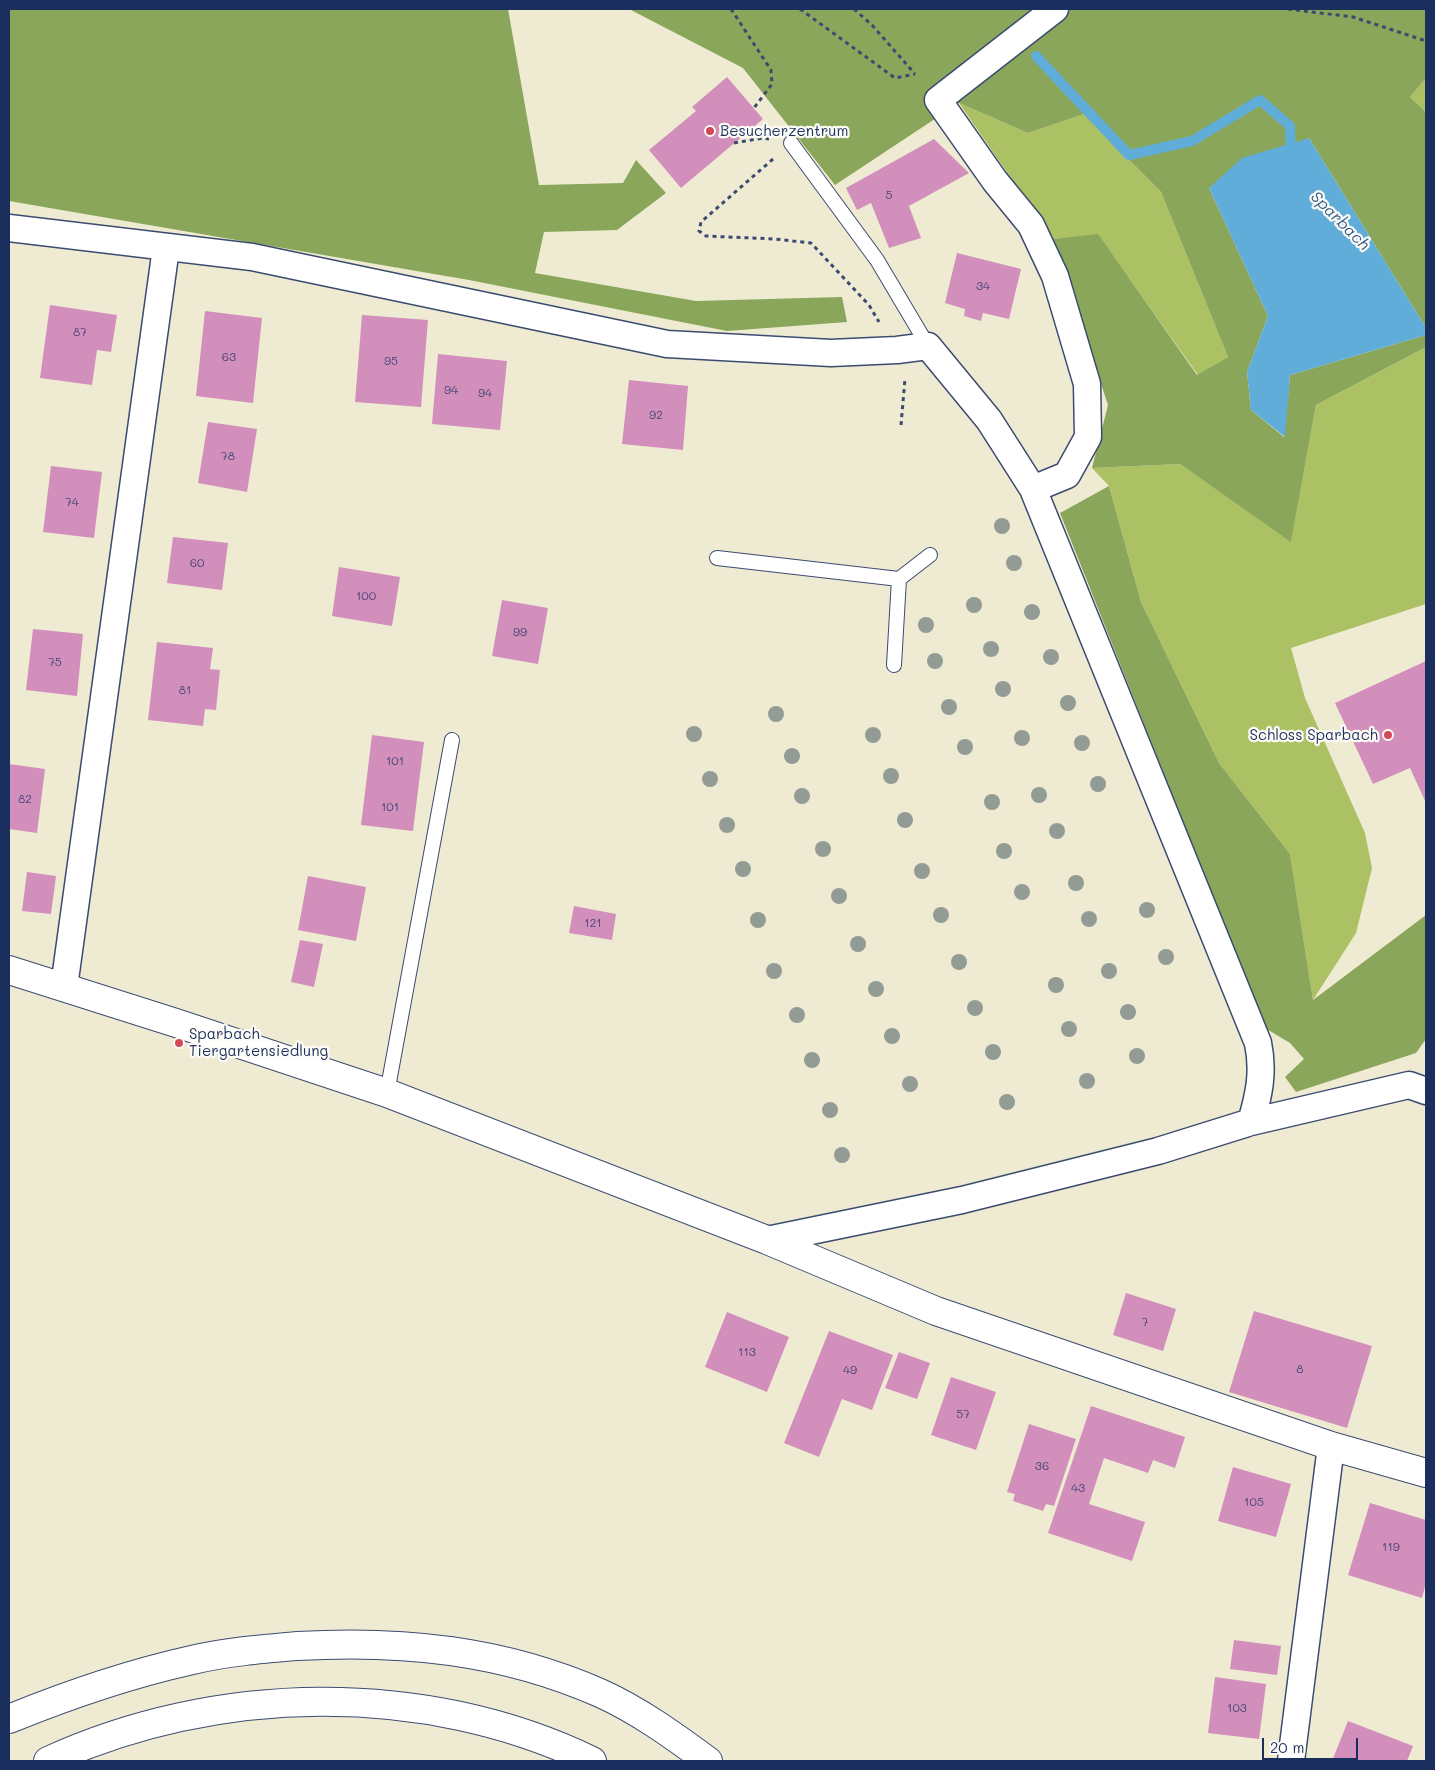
<!DOCTYPE html>
<style>
body{margin:0}
#map{position:relative;width:1435px;height:1770px;overflow:hidden;background:#efebd3;font-family:Mali,sans-serif}
canvas{display:block}
.frame{position:absolute;inset:0;border:10px solid #1b2f5e;pointer-events:none}
.scale{position:absolute;left:1262px;top:1738px;width:96px;height:22px;box-sizing:border-box;border:2px solid #1b2f5e;border-top:0;padding-left:6px;font-size:15px;line-height:18px;white-space:nowrap;color:#1b2f5e;-webkit-text-stroke:4px #fdfcf7;paint-order:stroke}
</style>
<div id="map">
<canvas width="1435" height="1770"></canvas>
<div class="frame"></div>
<div class="scale">20 m</div>
</div>
<script>
const context = document.querySelector('canvas').getContext('2d');
context.lineJoin = 'round';
function paint(path, color) { context.fillStyle = color; context.fill(path, 'evenodd'); }
function stroke(path, color, width, dash) { context.strokeStyle = color; context.lineWidth = width; context.lineCap = dash ? 'butt' : 'round'; context.setLineDash(dash || []); context.stroke(path); }
function drawText(font, color, halo, rows, align = 'center') {
  context.font = font + ' Mali,sans-serif'; context.lineWidth = 4.5; context.setLineDash([]); context.textBaseline = 'middle'; context.strokeStyle = halo; context.fillStyle = color; for (const [text, x, y, turn = 0] of rows) {
    context.save(); context.translate(x, y); context.rotate((+turn || 0) * Math.PI / 180); context.textAlign = isNaN(turn) ? turn : align; if (halo) context.strokeText(text, 0, 0); context.fillText(text, 0, 0); context.restore();
  }
}
paint(new Path2D(`
 M1426 78V112L1410 97Z
 M959 103 1028 133 1084 114 1161 192 1228 357 1198 375 1098 235 1053 239Z
 M1426 347V604L1291 648 1305 698 1365 833 1372 868 1356 933 1313 1000 1290 854 1219 763 1141 602 1109 486 1092 468 1180 464 1291 541 1316 405Z`), '#acc064');
paint(new Path2D(`
 M9 9H508L539 185 623 183 636 160 666 193 617 230 544 232 535 273 696 301 842 297 847 322 727 331 469 280 9 201Z
 M629 9H1426V78L1410 97 1426 112V328L1309 138 1209 188 1268 316 1247 372 1251 410 1284 437 1290 375 1426 335V347L1316 405 1291 542 1180 464 1092 468 1108 405 1053 239 1098 234 1197 375 1228 357 1161 192 1084 114 1028 133 959 103 835 185 743 68Z
 M1109 486 1141 602 1219 763 1290 854 1313 1000 1426 915V1039L1416 1053 1296 1092 1285 1077 1304 1059 1290 1043 1265 1028 1060 513Z`), '#89a65a');
paint(new Path2D(`
 M1309 138 1426 328V335L1290 375 1285 437 1251 410 1247 372 1268 316 1209 188 1242 158Z`), '#61adda');
stroke(new Path2D(`
 M1036 56 1129 155 1192 141 1260 100 1290 126 1291 157`), '#61adda', 10);
paint(new Path2D(`
 M727 77 763 119 681 188 649 150 696 111 692 107Z
 M934 139 969 173 909 206 921 238 889 248 871 203 857 210 846 188Z
 M957 253 1021 269 1009 319 983 313 981 321 964 316 965 309 945 303Z
 M50 305 117 315 111 352 97 350 92 385 40 378Z
 M205 311 262 318 253 403 196 396Z
 M362 315 428 320 421 407 355 402Z
 M438 354 507 361 500 430 432 424Z
 M629 380 688 386 683 450 622 444Z
 M208 422 257 429 247 492 198 483Z
 M51 466 102 472 94 538 43 532Z
 M173 537 228 543 222 590 167 583Z
 M339 567 400 577 392 626 332 616Z
 M502 600 548 608 538 664 492 656Z
 M33 629 83 634 77 696 26 690Z
 M157 642 213 648 210 669 220 670 216 710 205 709 203 726 148 720Z
 M1426 661V803L1410 768 1373 784 1335 703Z
 M372 735 424 742 413 831 361 825Z
 M9 764 45 769 37 833 9 829Z
 M27 872 56 876 51 914 22 911Z
 M308 876 366 887 356 941 298 930Z
 M574 906 616 914 612 940 569 933Z
 M300 940 323 944 314 987 291 982Z
 M1126 1293 1176 1309 1163 1351 1113 1335Z
 M1254 1311 1372 1346 1347 1428 1229 1392Z
 M727 1312 789 1337 767 1392 705 1367Z
 M829 1331 893 1355 872 1410 842 1399 819 1457 784 1443Z
 M899 1352 930 1363 917 1399 885 1388Z
 M951 1377 996 1392 976 1450 931 1435Z
 M1091 1406 1185 1437 1175 1468 1153 1460 1148 1473 1104 1458 1089 1504 1145 1522 1132 1561 1048 1533Z
 M1029 1424 1076 1439 1054 1506 1046 1504 1043 1511 1013 1501 1015 1494 1007 1492Z
 M1233 1467 1291 1484 1276 1537 1218 1521Z
 M1370 1503 1426 1520V1583L1422 1598 1348 1575Z
 M1234 1640 1281 1646 1277 1675 1230 1669Z
 M1215 1677 1266 1684 1259 1739 1208 1733Z
 M1348 1721 1413 1746 1407 1761H1332Z`), '#d28fbc');
const lane = new Path2D(`
 M791 143 877 260 928 346
 M717 558 899 579 894 665
 M899 579 930 555
 M387 1093 452 740`);
const street = new Path2D(`
 M9 228 252 257 667 344 831 353 897 350 928 346 989 420 1033 489 1258 1043C1264 1072 1259 1095 1251 1122
 M1033 489 1067 475 1088 437 1087 384 1055 276 1031 225 995 181 938 100 1055 9
 M64 987 166 248
 M767 1240 962 1200 1158 1151 1251 1122 1409 1085 1426 1091
 M1291 1761 1331 1446`);
const secondary = new Path2D(`
 M9 970 176 1023 387 1093 767 1240 936 1311 1331 1446 1426 1473`);
const highway = new Path2D(`
 M9 1719C68 1695 129 1674 192 1660 226 1652 262 1649 297 1646 402 1640 502 1650 600 1693 638 1710 674 1736 708 1761
 M48 1761C215 1684 425 1680 592 1761`);
stroke(lane, '#3b4b70', 16);
stroke(street, '#3b4b70', 29);
stroke(secondary, '#3b4b70', 30);
stroke(highway, '#3b4b70', 30);
stroke(new Path2D(`
 M731 9 771 70 772 84 754 108
 M800 9 895 78 915 74
 M854 9 872 25 915 74
 M1288 9 1353 17 1426 41
 M734 143 763 138 769 139
 M773 159 701 222 699 231 706 236 775 239 811 243 869 305 879 322
 M901 425 905 379`), '#3b4b70', 3, [4, 4]);
stroke(lane, '#fff', 14);
stroke(street, '#fff', 26);
stroke(secondary, '#fff', 28);
stroke(highway, '#fff', 28);
context.fillStyle = '#929b94';
for (const [x, y] of [
 [1002,526],
 [1014,563],
 [974,605],
 [1032,612],
 [926,625],
 [991,649],
 [1051,657],
 [935,661],
 [1003,689],
 [1068,703],
 [949,707],
 [776,714],
 [694,734],
 [873,735],
 [1022,738],
 [1082,743],
 [965,747],
 [792,756],
 [891,776],
 [710,779],
 [1098,784],
 [1039,795],
 [802,796],
 [992,802],
 [905,820],
 [727,825],
 [1057,831],
 [823,849],
 [1004,851],
 [743,869],
 [922,871],
 [1076,883],
 [1022,892],
 [839,896],
 [1147,910],
 [941,915],
 [1089,919],
 [758,920],
 [858,944],
 [1166,957],
 [959,962],
 [774,971],
 [1109,971],
 [1056,985],
 [876,989],
 [975,1008],
 [1128,1012],
 [797,1015],
 [1069,1029],
 [892,1036],
 [993,1052],
 [1137,1056],
 [812,1060],
 [1087,1081],
 [910,1084],
 [1007,1102],
 [830,1110],
 [842,1155]
]) { context.beginPath(); context.arc(x, y, 8, 0, 2 * Math.PI); context.fill(); }
for (const [x, y, r, color] of [
 [710,131,5,"#d1495b"],
 [1388,735,5,"#d1495b"],
 [179,1043,5,"#d1495b"]
]) { const dot = new Path2D(); dot.arc(x, y, r, 0, 2 * Math.PI); context.fillStyle = color; context.fill(dot); stroke(dot, '#fdfcf7', 2); }
drawText('12px', '#494776', null, [
 ["5",889,195],
 ["34",983,286],
 ["87",80,332],
 ["63",229,357],
 ["95",391,361],
 ["94",451,390],
 ["94",485,393],
 ["92",656,415],
 ["78",228,456],
 ["74",72,502],
 ["60",197,563],
 ["100",366,596],
 ["99",520,632],
 ["75",55,662],
 ["81",185,690],
 ["101",395,761],
 ["82",25,799],
 ["101",390,807],
 ["121",593,923],
 ["7",1145,1322],
 ["113",747,1352],
 ["8",1300,1369],
 ["49",850,1370],
 ["57",963,1414],
 ["36",1042,1466],
 ["43",1078,1488],
 ["105",1254,1502],
 ["119",1391,1547],
 ["103",1237,1708]
]);
drawText('15px', '#1b2f5e', '#fdfcf7', [
 ["Besucherzentrum",720,131],
 ["Schloss Sparbach",1378,735,"right"],
 ["Sparbach",189,1034],
 ["Tiergartensiedlung",189,1051]
], 'left');
drawText('italic 16px', '#345b89', '#fdfcf7', [
 ["Sparbach",1340,221,45]
]);
</script>
